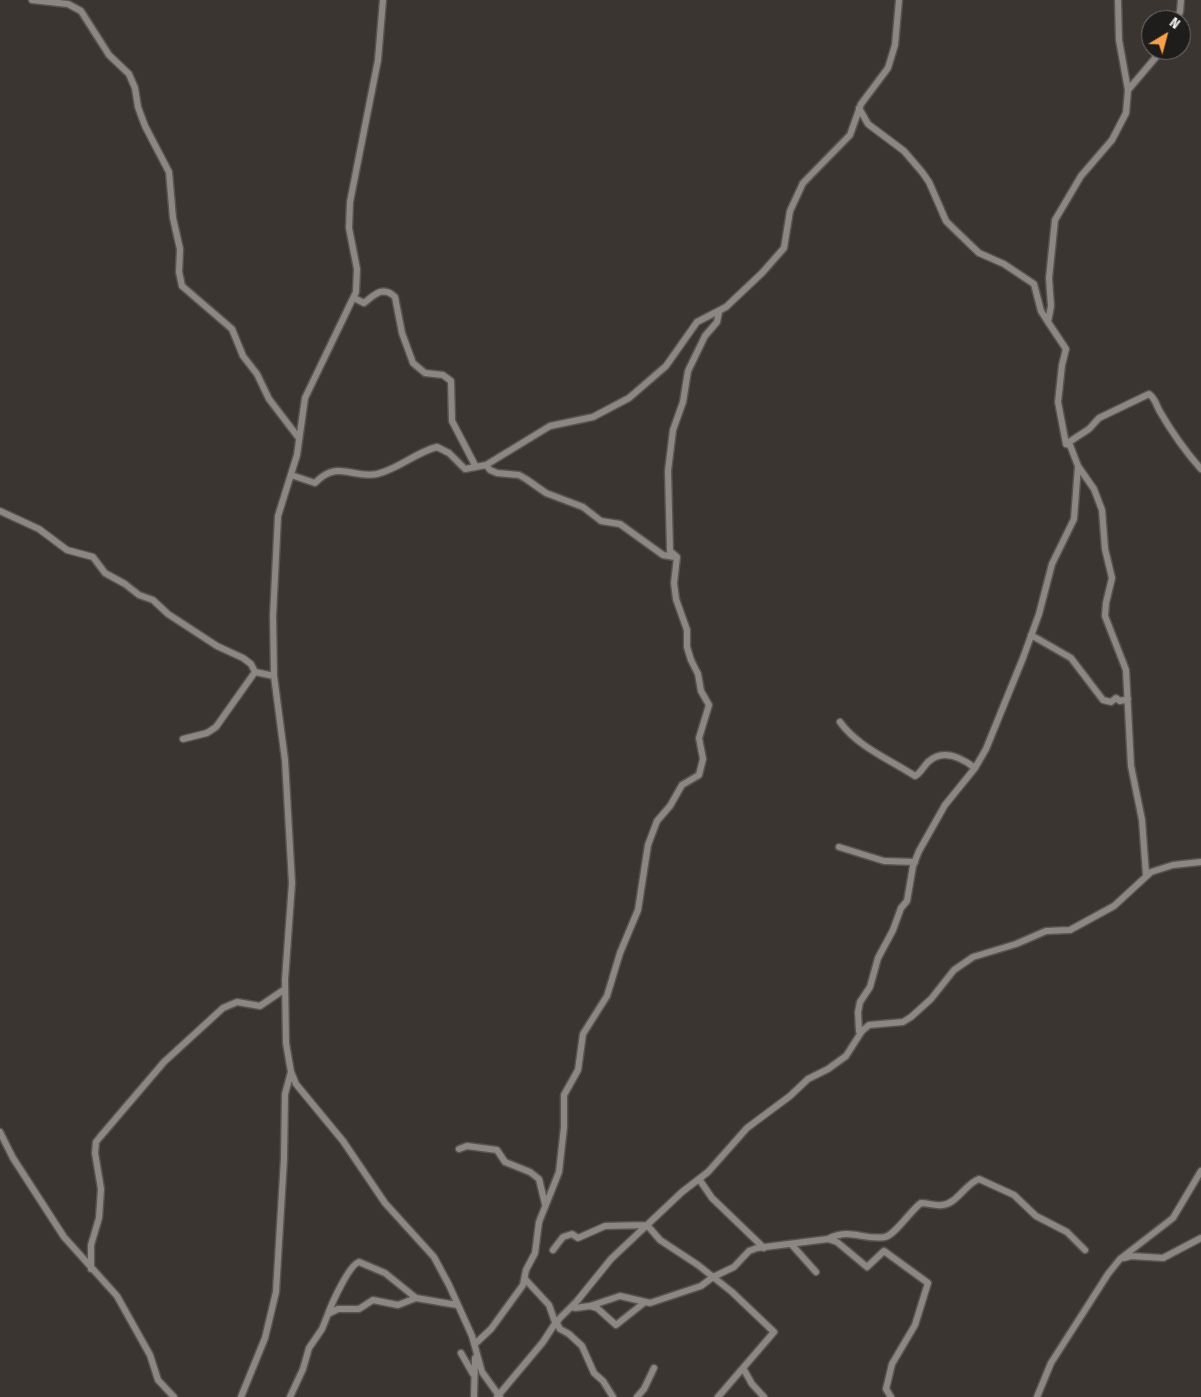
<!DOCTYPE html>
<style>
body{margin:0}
#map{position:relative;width:1201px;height:1397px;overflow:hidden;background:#3a3530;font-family:"Fira Sans Condensed",sans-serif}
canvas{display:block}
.north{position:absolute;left:1141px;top:10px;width:50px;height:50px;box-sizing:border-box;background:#1f1d1b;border:1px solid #74716f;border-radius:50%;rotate:37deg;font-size:14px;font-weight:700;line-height:20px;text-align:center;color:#f4f0ee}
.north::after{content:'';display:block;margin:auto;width:18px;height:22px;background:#f7a148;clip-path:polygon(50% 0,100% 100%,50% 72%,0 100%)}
</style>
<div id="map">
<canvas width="1201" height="1397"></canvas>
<div class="north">N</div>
</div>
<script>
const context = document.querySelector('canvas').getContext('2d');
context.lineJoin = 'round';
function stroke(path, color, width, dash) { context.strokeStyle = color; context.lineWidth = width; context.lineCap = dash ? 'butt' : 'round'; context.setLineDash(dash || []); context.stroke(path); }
const street = new Path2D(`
 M32 0 68 4 81 11 109 55 129 74 135 88 138 107 145 126 169 172 173 218 180 249 179 272 182 286 232 329 243 356 257 374 269 399 298 437
 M383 0 378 60 350 202 349 228 357 269 356 292 305 398 297 455 278 516 273 616 274 676 285 760 292 883 285 980 286 1043 291 1072 296 1084 343 1141 385 1203 434 1257 449 1285 472 1336 482 1372 500 1397
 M1118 0 1119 40 1128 90 1126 113 1112 140 1081 176 1055 220 1049 278 1051 306 1048 322 1066 349 1062 365 1058 402 1066 444 1070 445 1078 466 1094 489 1102 510 1105 549 1112 578 1106 603 1105 616 1126 670 1131 766 1142 820 1146 874 1151 872
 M1176 20 1180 12 1181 0
 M1128 90 1162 50
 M859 108 868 124 904 151 922 172 929 182 946 221 953 228 979 253 1004 264 1034 284 1041 311 1048 322
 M354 298 364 303C374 295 383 285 395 297L402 333 413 363 425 373 443 375 451 381 452 421 476 467
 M1066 444 1089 429 1099 418 1149 394C1155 398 1156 404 1159 410 1171 431 1185 451 1201 469
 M486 465 490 470 497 473 519 475 526 479 546 493 583 507 601 521 620 524 663 555 675 557
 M291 475 315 483C338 459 352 479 377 474 399 469 416 452 437 447L449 453 465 469 486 465 550 426 593 417 629 398 666 366 697 322 726 307 762 273 784 248 790 211 803 183 850 135 861 104 888 68 895 45 899 0
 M0 511 39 529 67 550 93 557 105 573 125 584 139 595 153 600 168 614 217 646 243 658 251 664 255 672 274 676
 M1031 635 1071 658 1103 700 1111 702 1116 698 1120 701 1128 699
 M840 722C858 747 889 759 915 776 920 774 923 767 928 762 943 748 962 758 975 768
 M183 739 207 733 216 727 255 672
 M839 847 884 861 915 862
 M862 1031H859L858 1012 860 1002 870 987 878 958 893 930 901 908 907 901 913 866 919 851 945 805 975 768 986 749 1023 658 1039 614 1052 564 1074 519 1078 466
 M0 1132 13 1158 64 1237 117 1296 150 1355 158 1380 174 1397
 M459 1149 467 1146 497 1150 505 1162 530 1172 539 1179 545 1204
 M699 1179 712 1198 764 1248
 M828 1239C850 1227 864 1241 885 1237 895 1235 911 1210 921 1203 928 1203 935 1206 942 1205 957 1204 965 1184 979 1179L1014 1195 1036 1216 1067 1232 1085 1250
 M792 1245 816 1272
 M553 1250 563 1237 572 1234 578 1238 605 1226 647 1225 660 1240 698 1265 732 1292 774 1332 718 1397
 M1124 1258 1131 1256 1163 1258 1201 1238
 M91 1269V1245L99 1218 101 1189 95 1153 96 1142 100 1137 164 1062 223 1008 237 1002 260 1006 285 989
 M525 1279 549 1305 555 1322 558 1321
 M590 1306 597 1308 616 1325 645 1302
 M572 1307 575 1308 590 1306 620 1296 650 1303 701 1286 713 1277 734 1267 749 1251 757 1248 828 1239 837 1242 867 1267 884 1251 928 1283 915 1325 892 1364 886 1389 891 1397
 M328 1314C332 1303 349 1265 359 1262L385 1273 416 1298
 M556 1322 560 1329 569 1334 582 1346 594 1373 603 1381 613 1397
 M475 1344 491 1329 523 1285 526 1270 535 1253 539 1222 559 1172 564 1127V1095L578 1070 583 1034 607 996 620 953 638 910 648 845 657 821 670 806 682 785 699 775 703 759 699 738 709 705 701 691 698 674 691 660 687 647V630L676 599 674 583 677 557 670 551 668 471 673 430 683 402 688 371 705 336 717 322 719 312
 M461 1353 473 1374
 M743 1368 752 1384 764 1397
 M241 1397 265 1338 276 1292 284 1159 285 1094 291 1072
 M290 1397 303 1369 309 1348 322 1329 328 1314 338 1309H359L373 1300 398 1305 416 1298 457 1305
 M474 1397 475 1358
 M497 1397 543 1342 556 1322 577 1301 611 1259 682 1192 708 1172 747 1128 790 1096 808 1079 828 1069 846 1056 862 1031 869 1025 903 1022 911 1017 931 999 954 970 973 957 1016 944 1046 931 1070 930 1114 906 1151 872 1173 865 1201 862
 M637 1397 644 1389 654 1368
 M1037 1397 1051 1363 1108 1274 1120 1259 1173 1218 1201 1171`);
stroke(street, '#585350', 9);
stroke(street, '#8c8782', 6);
</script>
